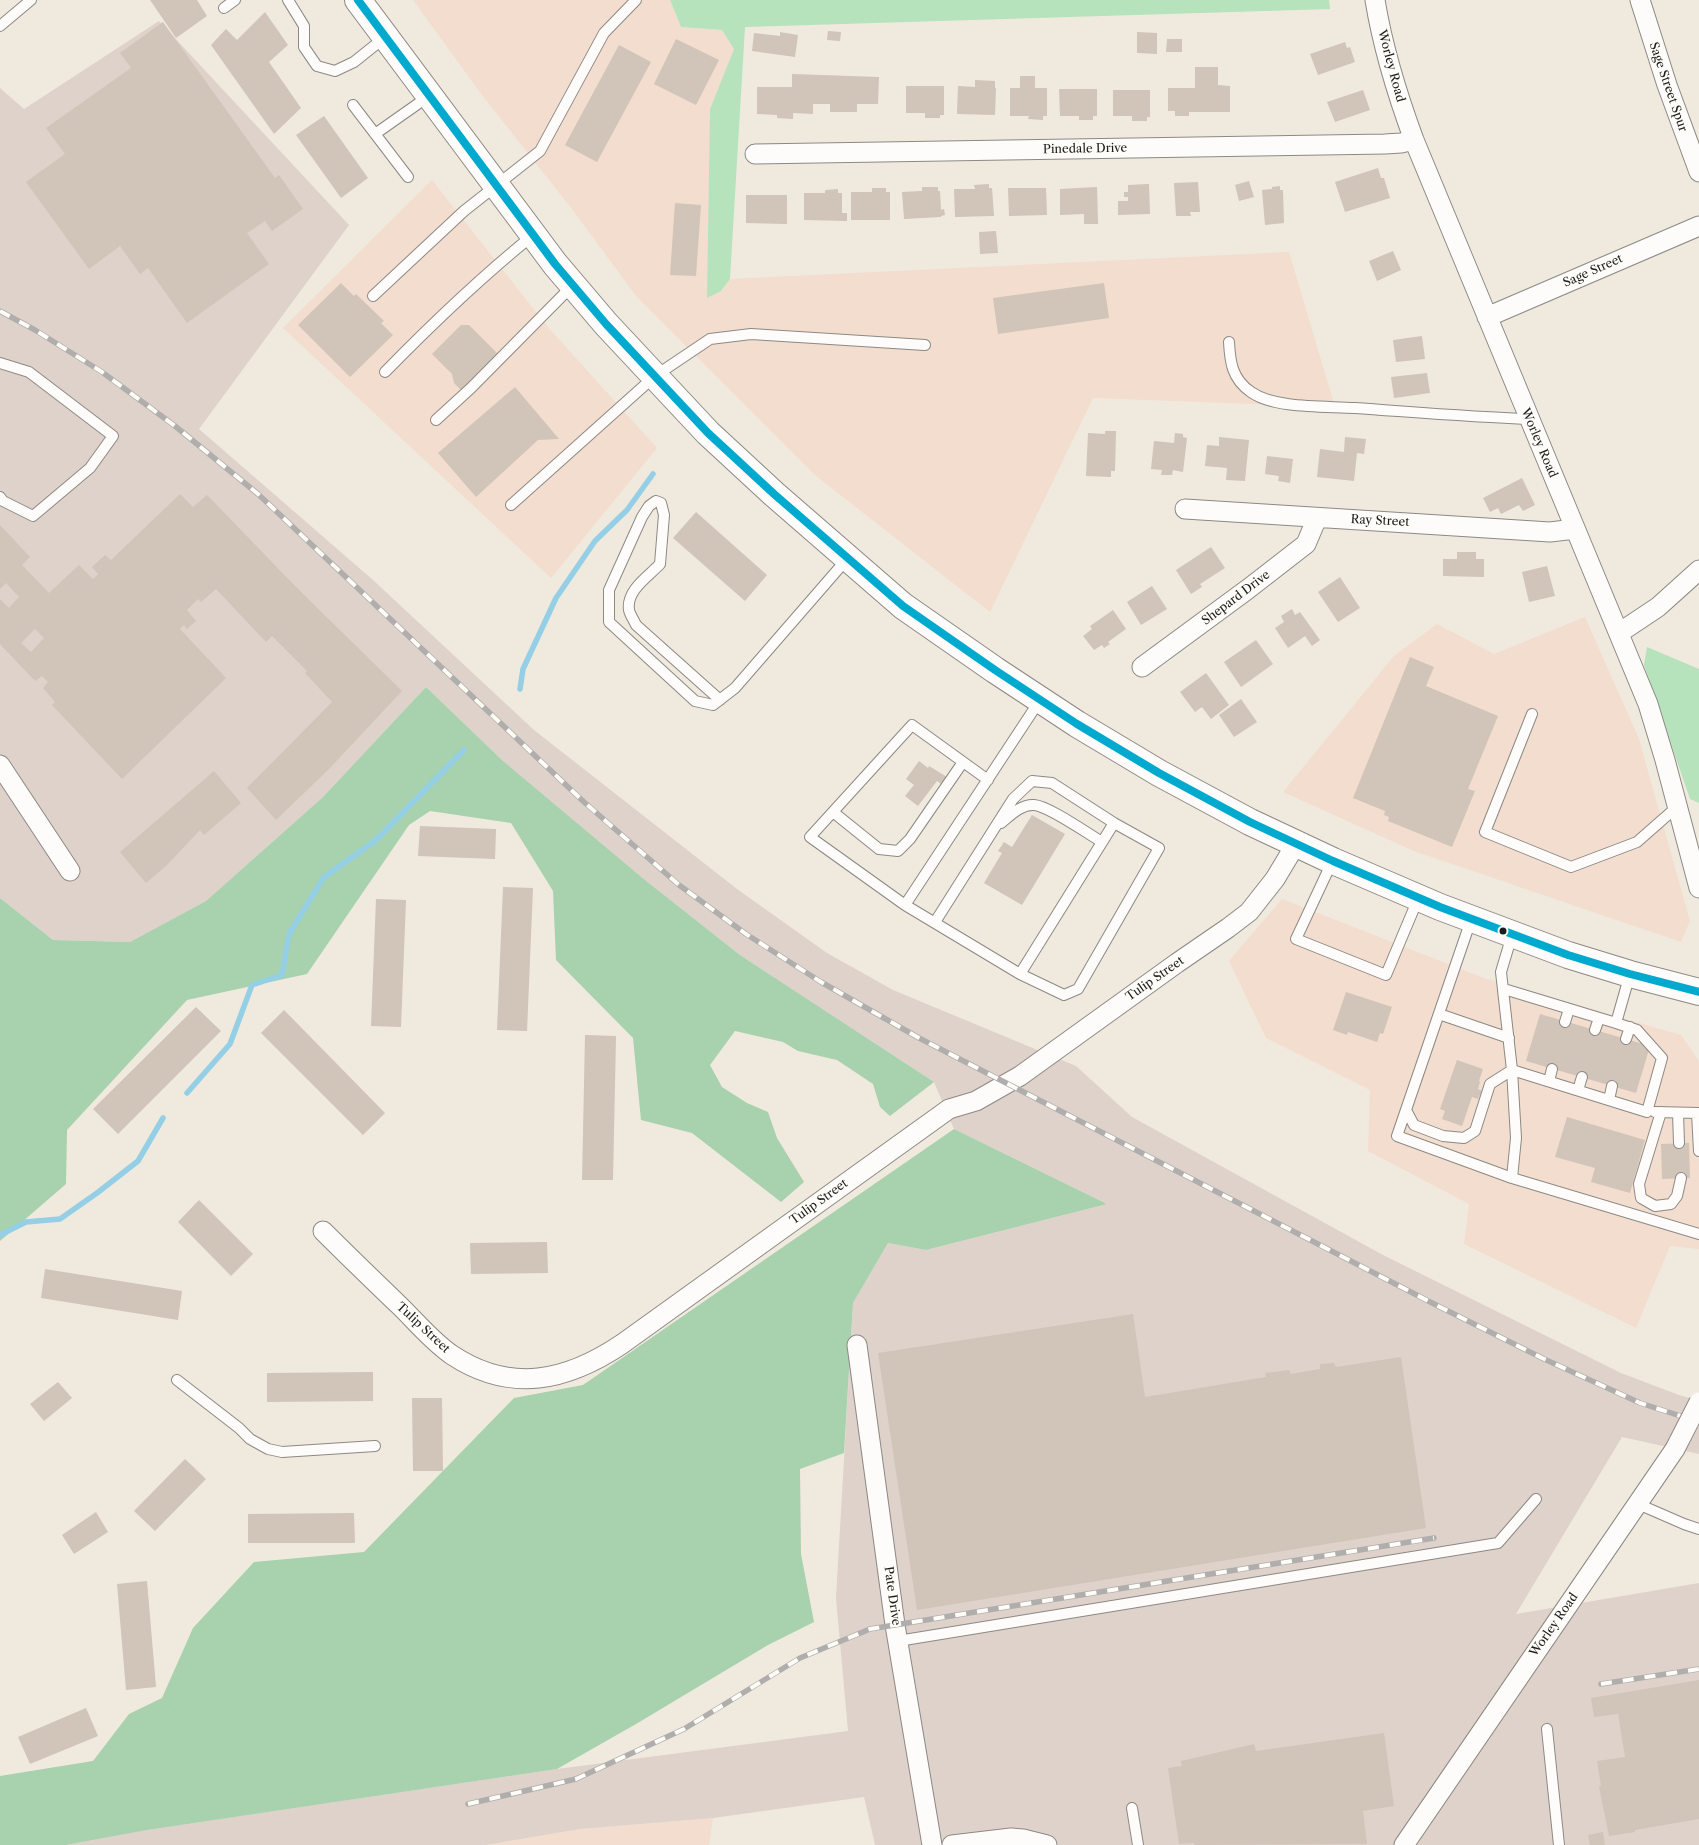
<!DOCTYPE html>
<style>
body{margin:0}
canvas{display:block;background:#f0e9de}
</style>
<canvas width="1699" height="1845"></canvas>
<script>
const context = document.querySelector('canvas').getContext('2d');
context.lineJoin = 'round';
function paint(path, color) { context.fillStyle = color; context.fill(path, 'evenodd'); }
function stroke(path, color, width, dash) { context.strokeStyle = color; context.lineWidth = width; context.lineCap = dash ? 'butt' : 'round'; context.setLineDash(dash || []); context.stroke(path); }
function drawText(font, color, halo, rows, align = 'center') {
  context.font = font + ' "Libre Caslon Text",serif'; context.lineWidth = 4; context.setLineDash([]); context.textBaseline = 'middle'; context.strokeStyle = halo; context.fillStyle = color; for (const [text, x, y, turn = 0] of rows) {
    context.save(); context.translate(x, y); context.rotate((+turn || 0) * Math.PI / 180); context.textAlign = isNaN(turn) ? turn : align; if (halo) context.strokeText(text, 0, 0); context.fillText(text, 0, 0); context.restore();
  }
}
paint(new Path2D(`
 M413 0H670L681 27 722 30 734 49 710 109 721 291 730 279 1289 252 1335 407 1093 398 990 612 816 476 636 296 575 213 482 95Z
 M432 180 547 326 657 448 551 578 283 328Z
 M1585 617 1639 739 1690 921 1681 942 1414 851 1283 792 1394 656 1437 624 1494 654Z
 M1282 899 1484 978 1681 1035 1699 1061V1249L1670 1246 1636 1328 1464 1244 1469 1204 1368 1151 1370 1090 1266 1038 1229 961Z
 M713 1818 709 1845H486L580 1829Z`), '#f3ddce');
paint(new Path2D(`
 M159 21 349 225 199 429 373 580 534 730 737 889 827 953 893 990 1076 1066 1132 1117 1383 1255 1621 1373 1679 1395 1699 1401V1454L1622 1437 1516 1614 1699 1583V1845H875L864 1797 713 1818 580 1829 486 1845H66L146 1830 557 1769 848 1731 836 1598 853 1303 888 1243 926 1250 1107 1204 954 1129 934 1082 740 955 645 880 502 760 426 687 323 797 206 901 130 942 53 940 0 898V88L24 109Z`), '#dfd2cb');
paint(new Path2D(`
 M670 0H1329L1330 9 745 27 730 279 721 291 707 298 710 109 734 49 722 30 681 27Z
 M1647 647 1699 669V803L1690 799 1644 665Z`), '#b7e3bc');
paint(new Path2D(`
 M426 687 502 760 645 880 740 955 934 1082 890 1116 880 1107 873 1084 837 1060 798 1051 783 1042 735 1031 710 1065 722 1087 747 1103 768 1112 777 1138 804 1182 781 1202 692 1133 641 1120 633 1038 556 960 553 891 511 823 430 811 409 825 307 974 187 1000 67 1130 66 1184 0 1241V898L53 940 130 942 206 901 323 797Z
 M954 1129 1107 1204 926 1250 888 1243 853 1303 844 1453 800 1469 801 1554 814 1622 768 1645 636 1724 557 1769 147 1830 66 1845H0V1776L93 1761 129 1714 162 1698 193 1628 254 1562 364 1552 514 1398 583 1385Z`), '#a8d1ae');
stroke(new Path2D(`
 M520 689 523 669 556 598 595 541 627 510 653 474
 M187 1093 230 1044 252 985 282 975 289 934 324 877 375 841 464 750
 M0 1235 26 1222 60 1219 97 1193 138 1161 163 1118`), '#94cfe6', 5.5);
paint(new Path2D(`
 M150 0H197L207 16 176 38Z
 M265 12 288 45 269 62 301 108 274 134 211 45 226 29 237 40Z
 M163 22 275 178 279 175 303 209 272 231 265 221 247 233 269 264 187 323 148 268 140 274 120 246 89 269 26 182 65 154 46 128 131 68 120 53Z
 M828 31 841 32 840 41 827 40Z
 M780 32 798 35 795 57 752 51 754 33 780 36Z
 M1137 32 1157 33V54L1137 53Z
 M676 39 719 60 696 105 654 84Z
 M1167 39H1182V52H1166Z
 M1345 42 1347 48 1350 47 1355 62 1318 75 1310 54Z
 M619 45 651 62 597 162 565 145Z
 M1195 67H1218V85L1230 86V112H1189V116H1175V111H1168V88H1195Z
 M792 74 879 77 878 104H857V112H830V104H813V114L793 113V119L777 118V115L757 114V87H792Z
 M1020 76H1035V88H1047V116H1043V120L1028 119 1029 116H1010V88H1020Z
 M975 80 995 81V88H996L995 115 957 114 958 86 975 87Z
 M906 86H944V115H940V118H925V113H906Z
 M1059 89H1097V116H1093V120H1079V116H1060Z
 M1113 90H1150V117H1147V121H1132V116H1113Z
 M1363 90 1370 110 1335 122 1327 102Z
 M324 116 368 178 341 198 296 135Z
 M1378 168 1381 178H1384L1390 198 1345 212 1335 182Z
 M1249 181 1254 197 1239 201 1235 185Z
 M1198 182 1200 212H1190L1191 216H1176L1174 183Z
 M989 184V188H992L994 216 955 217 954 189H975L974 185Z
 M1149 184 1150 214 1118 215V201H1128V197H1124V192H1128V185Z
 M1280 186V190H1283L1284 223 1265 225 1262 190 1272 189V187Z
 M922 187H938V191H940L941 210 944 209 945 215 941 216V217L904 219 902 192 922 191Z
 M1097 187 1098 224H1084V214L1060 215V189Z
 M872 188H886V192H890V220H851V192H872Z
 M1008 188H1046L1047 215 1009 216Z
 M838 189V193H842V213H847V221L804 220V193H825V190Z
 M746 195H787V224L746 223Z
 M675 203 701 205 696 276 670 275Z
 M996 231 998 253 980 254 979 232Z
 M1393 251 1401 270 1377 281 1369 261Z
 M341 283 354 296 356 294 384 321 381 323 393 335 350 377 298 325Z
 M1104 283 1109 318 998 334 993 298Z
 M461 325H469L501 357 479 374 461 390 454 383 452 374 432 354Z
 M1422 336 1425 359 1396 362 1393 340Z
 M1427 373 1430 393 1394 398 1391 377Z
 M515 387 559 439 538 440 476 497 438 453Z
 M1105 431H1116L1115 471H1111V477L1086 476 1088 433 1105 434Z
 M1175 433 1183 434V437L1187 438 1183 472 1173 470 1172 475H1161L1162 470 1151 469 1154 441 1174 443Z
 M1219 437 1249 440 1245 481 1226 480 1227 468 1205 466 1207 445 1219 446Z
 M1345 437 1366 439 1364 454 1357 453 1354 481 1317 477 1320 449 1344 452Z
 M1267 456 1293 459 1290 483 1278 481 1279 476 1265 474Z
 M1522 478 1535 505 1523 511 1519 505 1501 514 1498 508 1490 512 1483 498Z
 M180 494 193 507 207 495 297 588 402 691 328 770 276 820 247 788 332 702 305 673 307 671 272 636 266 642 216 589 201 602 198 599 187 610 196 621 187 629 184 625 180 629 226 678 122 779 52 705 55 702 43 688 48 682 42 676 35 681 0 644V599L9 608 19 597 6 583 0 589V525L30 557 22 565 49 593 79 565 93 579 98 574 92 567 105 555 111 560ZM35 629 44 638 31 652 21 643Z
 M696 512 767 575 745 601 673 538Z
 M1211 547 1225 568 1200 584 1202 587 1191 594 1176 570Z
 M1457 552H1476V559H1484V577L1443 576V559H1457Z
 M1547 566 1555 596 1529 602 1522 572Z
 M1340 577 1360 608 1338 622 1318 592Z
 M1152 586 1167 609 1141 625 1127 602Z
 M1292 609 1295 615 1300 612 1320 640 1312 646 1305 636 1288 648 1275 628 1284 622 1281 616Z
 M1113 610 1126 629 1108 642 1110 644 1104 648 1102 645 1094 650 1083 636 1092 629 1090 626Z
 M1256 640 1273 664 1241 687 1224 662Z
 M1410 657 1434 667 1426 686 1498 716 1468 789 1475 791 1452 847 1388 821 1389 817 1384 815 1385 811 1353 798Z
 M1206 673 1229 705 1211 719 1202 707 1195 712 1180 692Z
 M1241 699 1257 722 1234 737 1219 715Z
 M919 761 928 768 929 766 947 777 941 784 937 781 918 806 905 796 914 785 906 779Z
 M214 771 241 803 204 835 200 830 167 865 146 883 120 852Z
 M1032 815 1065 834 1022 905 984 883 1002 853 998 851 1004 842 1012 847Z
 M420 826 496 829 495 859 418 856Z
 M503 887 533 888 527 1031 497 1030Z
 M376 899 406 900 401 1027 371 1026Z
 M1346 992 1392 1007 1383 1034 1380 1033 1377 1042 1348 1032 1347 1035 1333 1030Z
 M196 1007 221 1031 118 1134 93 1109Z
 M284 1010 385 1113 363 1135 261 1033Z
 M1540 1014 1650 1046 1636 1093 1526 1061Z
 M585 1035 616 1036 613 1180H582Z
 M1457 1060 1483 1069 1479 1081 1480 1082 1478 1089 1482 1091 1478 1099 1472 1097 1462 1126 1442 1119 1445 1111 1440 1109Z
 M1567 1117 1645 1140 1630 1193 1591 1182 1595 1168 1555 1157Z
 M1689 1143 1690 1178 1662 1179 1661 1144Z
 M199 1200 253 1254 231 1276 178 1222Z
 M547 1242 548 1273 471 1274 470 1243Z
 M45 1269 182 1291 178 1320 41 1298Z
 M1133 1314 1145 1397 1266 1377 1265 1373 1289 1370 1291 1374 1320 1369V1364L1334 1363 1336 1367 1401 1357 1426 1528 917 1610 878 1353Z
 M373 1372V1401L267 1402V1373Z
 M58 1382 72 1398 44 1421 30 1404Z
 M412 1398H442L443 1471H413Z
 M185 1459 206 1479 155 1531 134 1511Z
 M96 1512 108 1532 74 1554 62 1535Z
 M354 1513 355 1543H248V1514Z
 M147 1581 156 1687 126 1690 117 1584Z
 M1699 1680V1819L1635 1830V1832L1609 1836 1599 1787 1601 1786 1597 1761 1625 1757 1618 1714 1594 1717 1591 1698Z
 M86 1708 98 1736 30 1764 18 1737Z
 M1384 1733 1394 1806 1363 1811 1367 1844 1194 1845V1843L1179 1844 1168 1768 1182 1766 1181 1761 1254 1744 1256 1751Z
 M1603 1832 1605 1845H1590L1588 1835Z`), '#d1c4b8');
const service = new Path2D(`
 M288 0 304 26V47L317 66 335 71 354 62 384 38
 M224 8 235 0
 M0 26 31 0
 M353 105 408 177
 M375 134 429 96
 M373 296 464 211 540 151 604 33 636 0
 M1229 342C1230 362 1232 379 1251 392 1275 409 1325 406 1355 408 1413 412 1471 417 1529 419
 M0 363 29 372 113 436 90 468 33 516 3 501 0 497
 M385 372C432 324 480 278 532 236
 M436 420 471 388 572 286
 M511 505 655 376 710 339 751 334 925 345
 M720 700 636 625C634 620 630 615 629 610 626 590 649 576 660 564L664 515 661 503 656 501 649 506 642 517 609 590V622L695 701 713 705 735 688 847 559
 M1532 714 1485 832 1571 867 1637 842 1678 806
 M833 812 879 849 898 851 910 839 963 762
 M1001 823C1010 816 1021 804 1034 805 1049 806 1088 834 1102 842
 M1332 862 1296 939 1386 975 1418 899
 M905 905 810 837 912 725 988 780
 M1471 920 1397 1136 1512 1178
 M935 922 1013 799 1032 781 1052 783 1114 823 1159 848 1078 989 1064 995 1020 974 905 905 1040 700
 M1512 935 1501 972 1512 1070 1647 1112 1662 1058 1637 1030 1616 1023 1630 974
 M1020 974 1114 823
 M1504 989 1616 1023
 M1439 1014 1509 1038
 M1565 1022 1569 1009
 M1595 1030 1599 1018
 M1626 1039 1630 1027
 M1549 1081 1552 1069
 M1578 1090 1582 1077
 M1609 1100 1612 1086
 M1406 1110 1414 1125 1443 1136 1464 1138 1475 1131 1490 1084 1512 1070 1516 1138 1512 1178 1699 1234
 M1655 1112 1699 1113
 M1661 1112 1639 1184 1641 1198 1655 1206 1671 1204 1677 1196 1681 1178
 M1678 1113 1679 1143
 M1697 1113 1699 1151
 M177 1380 239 1428 250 1439 268 1449 282 1452 375 1446
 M1638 1504 1684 1524 1699 1529
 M898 1641 1498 1543 1536 1499
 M1547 1729 1559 1845
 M1132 1808 1138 1845`);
const minor = new Path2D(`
 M1375 0C1383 49 1397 94 1414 140L1648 704 1665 760 1699 888
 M1640 0 1667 85 1699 172
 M755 154 1385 144 1401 143 1414 140
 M1487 317 1699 226
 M1185 509 1550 532 1575 529
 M1619 633 1658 607 1699 570
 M1142 667 1248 589 1306 544 1317 518
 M0 765 70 871
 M323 1231C349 1257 376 1283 402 1308 418 1324 434 1343 452 1355 511 1394 567 1381 622 1344L949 1109 976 1101 1020 1076 1177 963 1228 928 1249 912 1275 879 1296 844
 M857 1345 895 1625 932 1845
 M952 1845 1011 1838 1023 1839 1047 1845
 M1404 1845 1675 1449`);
const secondary = new Path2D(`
 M358 0 555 264 606 324 708 433 774 494 903 606 995 670 1077 724 1159 773 1250 822 1333 861 1440 907 1568 955 1630 974 1699 992`);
stroke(service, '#8c8984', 12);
stroke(minor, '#8c8984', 21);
stroke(secondary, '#8c8984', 28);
stroke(service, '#fdfcfa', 10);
stroke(minor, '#fdfcfa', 19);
stroke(secondary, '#fdfcfa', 26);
const rail = new Path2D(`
 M0 311 35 330 102 372 175 426 258 494 584 802 679 885 746 934 821 982 919 1038 1438 1306 1542 1358 1640 1403 1699 1422
 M1601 1684 1699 1669
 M468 1804 576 1779 684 1729 800 1658 870 1629 1434 1538`);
stroke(rail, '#afaead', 5.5);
stroke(rail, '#fdfcf7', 4, [11]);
const minorBridge = new Path2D(`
 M1675 1449 1699 1402`);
stroke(minorBridge, '#8c8984', 21, []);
stroke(minorBridge, '#fdfcfa', 19);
stroke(new Path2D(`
 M358 0 555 264 606 324 708 433 774 494 903 606 995 670 1077 724 1159 773 1250 822 1333 861 1440 907 1568 955 1630 974 1699 992`), '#00a9ce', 8);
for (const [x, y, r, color] of [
 [1503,931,4.5,"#1c1c1c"]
]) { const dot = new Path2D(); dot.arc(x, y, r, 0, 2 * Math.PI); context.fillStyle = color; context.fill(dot); stroke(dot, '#fdfcf7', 2); }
drawText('12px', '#1c1c1c', '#fdfcf7', [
 ["Worley Road",1391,66,75],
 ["Sage Street Spur",1668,87,71],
 ["Pinedale Drive",1085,149,-1],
 ["Sage Street",1593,271,-24],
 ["Worley Road",1539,443,67],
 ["Ray Street",1380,521,3],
 ["Shepard Drive",1236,598,-37],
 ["Tulip Street",1155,979,-35],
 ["Tulip Street",819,1202,-36],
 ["Tulip Street",423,1328,43],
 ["Pate Drive",892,1596,82],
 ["Worley Road",1554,1625,-55]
]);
</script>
